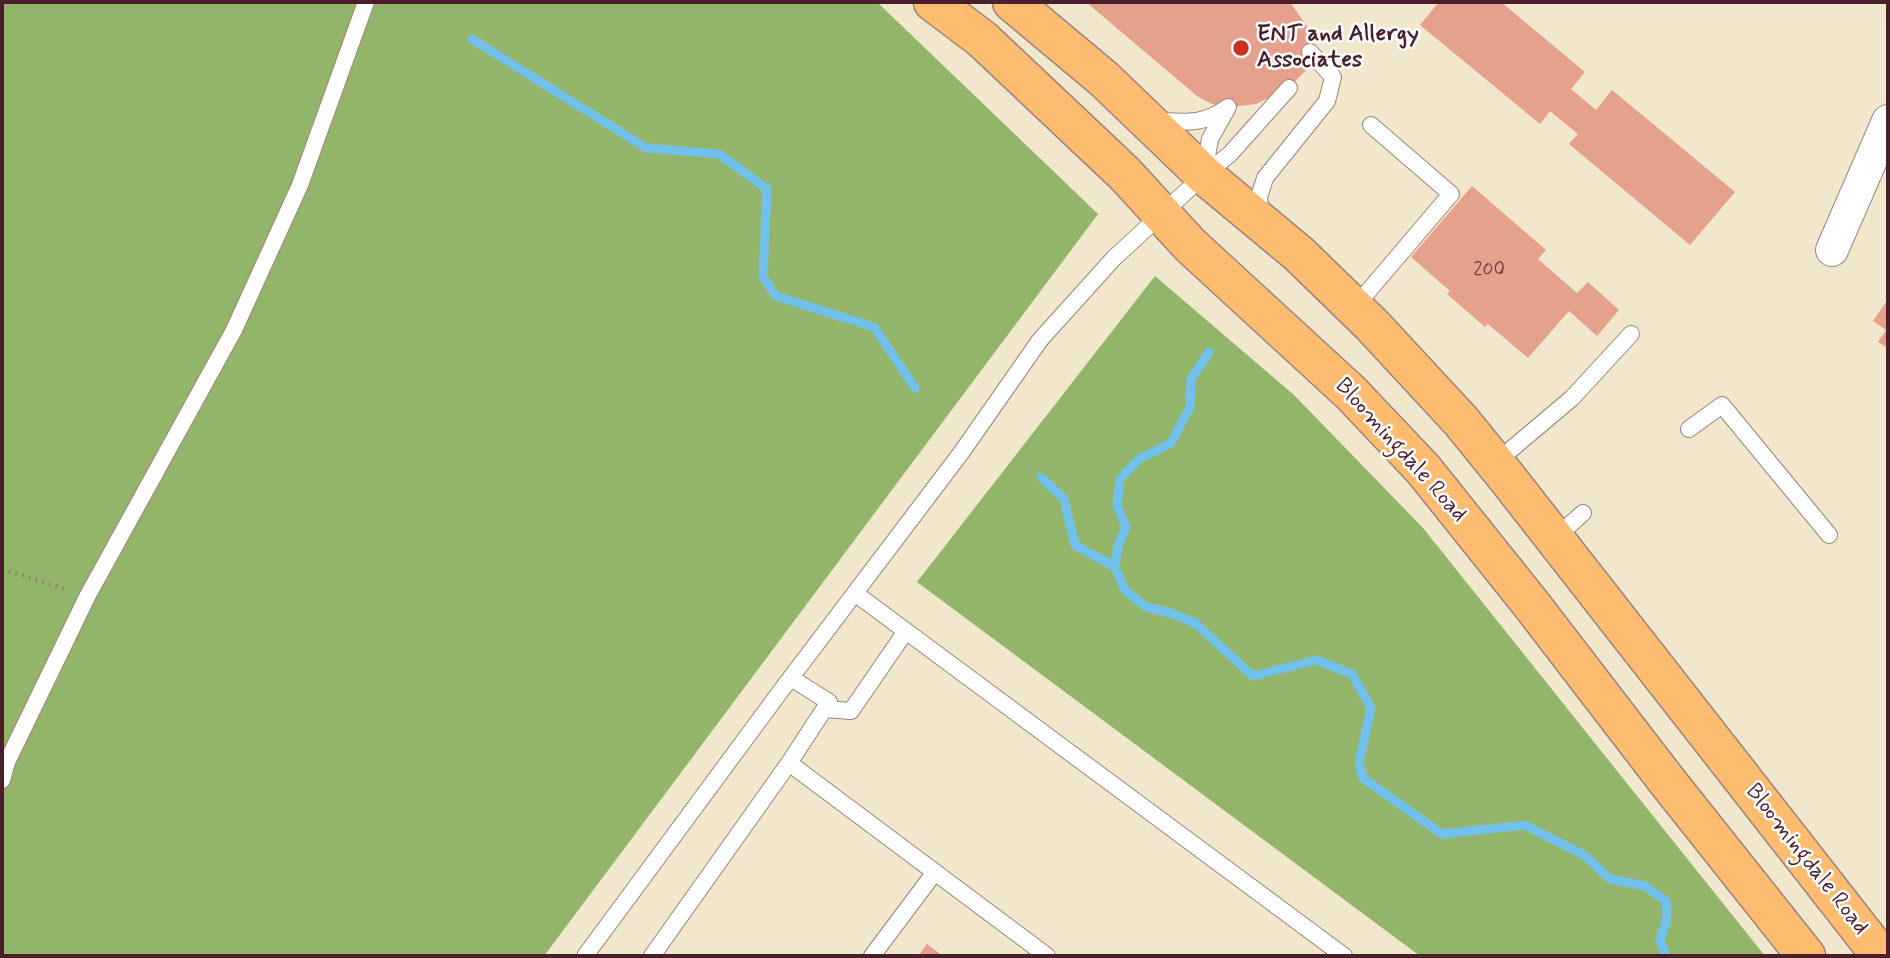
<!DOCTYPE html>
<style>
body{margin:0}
#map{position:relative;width:1890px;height:958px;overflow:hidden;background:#f0e7cc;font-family:Mynerve,sans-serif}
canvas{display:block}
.frame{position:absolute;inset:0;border:4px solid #4a1f2b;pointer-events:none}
</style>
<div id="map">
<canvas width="1890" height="958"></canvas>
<div class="frame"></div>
</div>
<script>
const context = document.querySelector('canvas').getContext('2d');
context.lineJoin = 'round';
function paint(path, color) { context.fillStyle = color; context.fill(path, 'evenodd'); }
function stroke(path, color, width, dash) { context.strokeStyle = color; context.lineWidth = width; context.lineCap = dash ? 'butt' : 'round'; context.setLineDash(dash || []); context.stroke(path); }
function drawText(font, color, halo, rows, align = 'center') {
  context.font = font + ' Mynerve,sans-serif'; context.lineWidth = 5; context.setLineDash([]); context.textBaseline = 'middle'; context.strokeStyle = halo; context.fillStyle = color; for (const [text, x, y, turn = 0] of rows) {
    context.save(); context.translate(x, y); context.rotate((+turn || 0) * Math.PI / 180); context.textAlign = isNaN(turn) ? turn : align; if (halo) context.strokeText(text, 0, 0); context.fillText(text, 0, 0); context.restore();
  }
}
paint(new Path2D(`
 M2 2H877L1098 214 544 956H2Z
 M1155 276 1294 395 1423 528 1765 956H1420L917 582Z`), '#92b569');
stroke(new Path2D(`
 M472 39 646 148 719 154 767 189 763 277 776 296 874 327 915 388
 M1209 352 1191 379 1190 407 1171 443 1139 459 1120 479 1117 505 1126 527 1118 546 1115 567 1125 590 1146 607 1171 613 1195 623 1253 676 1317 660 1352 674 1371 708 1359 763 1363 778 1442 834 1525 825 1584 855 1610 879 1645 886 1666 901 1667 919 1660 940 1666 956
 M1041 477 1064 499 1075 545 1115 567`), '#71c1ec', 9);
paint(new Path2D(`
 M1086 2H1290L1312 34 1306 70 1289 88 1256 104 1230 107 1212 104 1197 96Z
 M1439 2H1501L1585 72 1571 89 1596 110 1612 90 1735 192 1690 245 1569 144 1578 134 1550 111 1540 124 1420 25Z
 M1472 186 1546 250 1538 259 1577 293 1588 282 1619 310 1597 336 1569 311 1528 358 1488 324 1485 327 1447 294 1450 291 1411 257Z
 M1886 302 1888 304V348L1878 342 1886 330 1873 321Z
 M927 944 943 956H918Z`), '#e5a18b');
const lane = new Path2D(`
 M1157 121C1186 122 1204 125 1228 107
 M1204 173 1210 139 1227 109
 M1261 217 1259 197 1265 178 1327 101 1333 77 1310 52
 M1354 308 1451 194 1371 125
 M1689 429 1722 405 1829 535
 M1495 463 1572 398 1631 334
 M1555 538 1583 513
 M856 594 1344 956
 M791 678 829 702 789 763 1047 956
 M825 709 851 711 906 631
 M2 780 7 762 88 595 234 330 300 185 366 2
 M585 956 780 692 961 453 1040 340 1114 258 1204 175 1230 154 1289 88
 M652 956 789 763
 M872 956 935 872`);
const street = new Path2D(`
 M1832 250 1888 121`);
const primary = new Path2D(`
 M933 2 982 39 1125 174 1190 245 1351 393 1423 469 1531 604 1667 781 1806 956
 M1012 2 1104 79 1204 175 1299 254 1372 325 1461 421 1508 479 1881 956`);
stroke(lane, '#9d837c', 18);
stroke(street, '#9d837c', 34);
stroke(primary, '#9d837c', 41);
stroke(new Path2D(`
 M2 569 67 589`), '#9d837c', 4.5, [2, 5]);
stroke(lane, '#fff', 16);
stroke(street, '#fff', 32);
stroke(primary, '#febc70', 38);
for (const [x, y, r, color] of [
 [1241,48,9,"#c8321e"]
]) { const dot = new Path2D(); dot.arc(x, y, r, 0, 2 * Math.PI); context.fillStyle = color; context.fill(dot); stroke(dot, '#fff', 2.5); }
drawText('19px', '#714043', null, [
 ["200",1489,271]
]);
drawText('bold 23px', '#4a1f2b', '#fff', [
 ["ENT and Allergy",1257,35],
 ["Associates",1257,61]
], 'left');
drawText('23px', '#4a1f2b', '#fff', [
 ["Bloomingdale Road",1400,451,48],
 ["Bloomingdale Road",1806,860,52]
]);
</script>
